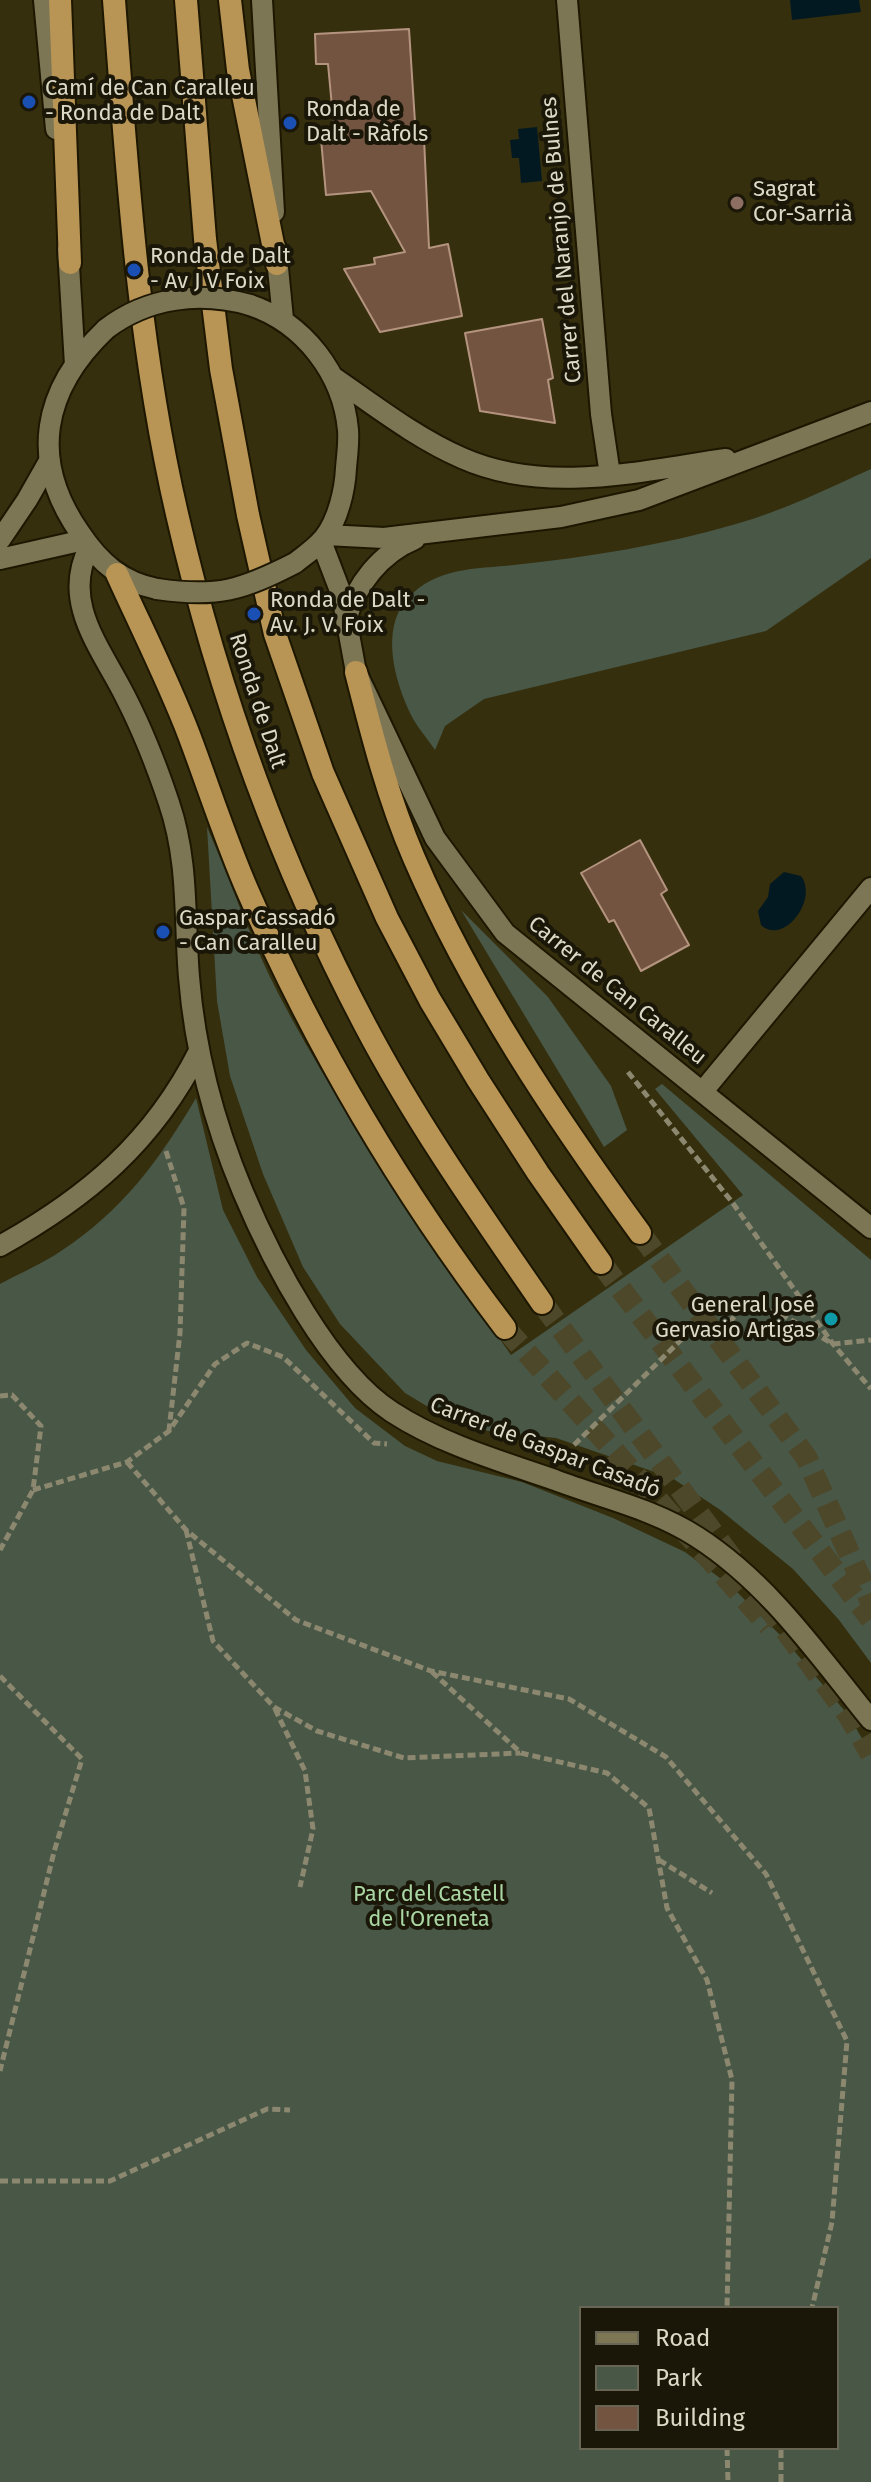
<!DOCTYPE html>
<meta charset="utf-8">
<style>
body{margin:0}
#map{position:relative;width:871px;height:2482px;overflow:hidden;background:#352f0e;font-family:"Fira Sans",sans-serif}
canvas{display:block}
.legend{position:absolute;left:579px;top:2306px;width:260px;height:144px;box-sizing:border-box;background:#1a1709;border:2px solid #686555;margin:0;padding:10px 14px;list-style:none;font-size:24px;color:#dcd9c7}
.legend li{display:flex;align-items:center;gap:16px;height:40px}
.legend b{width:40px;border:2px solid #686555}
</style>
<div id="map">
<canvas width="871" height="2482"></canvas>
<ul class="legend">
<li><b style="height:10px;background:#7d7655"></b>Road</li>
<li><b style="height:22px;background:#495747"></b>Park</li>
<li><b style="height:22px;background:#725441"></b>Building</li>
</ul>
</div>
<script>
const context = document.querySelector('canvas').getContext('2d');
context.lineJoin = 'round';
function paint(path, color) { context.fillStyle = color; context.fill(path, 'evenodd'); }
function stroke(path, color, width, dash) { context.strokeStyle = color; context.lineWidth = width; context.lineCap = dash ? 'butt' : 'round'; context.setLineDash(dash || []); context.stroke(path); }
function drawText(font, color, halo, rows, align = 'center') {
  context.font = font + ' "Fira Sans",sans-serif'; context.lineWidth = 8; context.setLineDash([]); context.textBaseline = 'middle'; context.strokeStyle = halo; context.fillStyle = color; for (const [text, x, y, turn = 0] of rows) {
    context.save(); context.translate(x, y); context.rotate((+turn || 0) * Math.PI / 180); context.textAlign = isNaN(turn) ? turn : align; if (halo) context.strokeText(text, 0, 0); context.fillText(text, 0, 0); context.restore();
  }
}
paint(new Path2D(`
 M871 469V558L766 631 484 699 445 726 435 750C427 738 417 727 411 715 395 682 380 630 407 599 436 567 475 569 514 565 589 557 664 545 736 524 782 511 827 489 871 469Z
 M207 827C231 882 251 941 279 995 346 1122 429 1238 511 1355L743 1195 655 1089 662 1084 871 1260V1663L839 1620 793 1569 719 1509 672 1478 556 1438 488 1431 435 1411 405 1393 340 1324 303 1267 263 1174 230 1076 217 1001Z
 M461 910 548 997 611 1086 627 1130 604 1147Z
 M196 1098 223 1210 257 1277 306 1350 355 1408 405 1446 437 1461 522 1482 613 1518 685 1552 732 1587 785 1640 849 1716 871 1754V2482H0V1284C20 1273 42 1264 61 1251 122 1211 159 1161 196 1098ZM581 2308H837V2448H581Z`), '#495747');
paint(new Path2D(`
 M790 0H859L861 12 792 20Z
 M537 127 542 181 521 183 519 158H512L510 140 519 139 518 129Z
 M784 872 801 876C819 900 783 946 761 925L758 911 768 897 770 884Z`), '#031921');
const building = new Path2D(`
 M409 29 416 138H424L429 248 448 244 462 316 380 332 344 269 375 264 374 258 405 252 371 191 326 195 321 139H335L328 64H316L315 34Z
 M542 319 553 378 548 380 555 423 480 411 465 333Z
 M640 840 667 890 661 894 689 945 641 971 614 920 609 922 581 873Z`);
paint(building, '#725441');
stroke(building, '#b5947f', 2);
stroke(new Path2D(`
 M640 1233 806 1457 871 1602
 M601 1263 871 1619
 M542 1303 736 1564
 M505 1328 769 1626
 M766 1604 849 1716 871 1754`), '#4e482a', 22, [22, 11]);
const minor = new Path2D(`
 M567 0 601 414 610 475
 M0 540 27 500 48 463
 M89 548C61 602 101 648 125 696 142 729 157 767 169 803 189 862 184 917 189 977 195 1052 214 1123 243 1192 272 1261 329 1371 392 1412 441 1444 500 1461 555 1480 602 1498 654 1509 697 1537 769 1583 818 1655 871 1720
 M0 559 84 540
 M703 1091 871 888
 M0 1246C88 1197 153 1142 199 1051`);
const tertiary = new Path2D(`
 M44 0 56 129
 M262 0 274 212
 M276 248 283 319
 M68 249 75 365
 M250 305C304 323 343 374 348 430 349 443 347 456 346 468 345 490 338 520 324 538 316 548 305 555 295 563
 M106 329C42 390 29 460 80 533 100 563 122 582 157 589
 M333 377C374 405 416 438 462 458 545 495 641 471 726 459
 M326 535 384 538 561 517 639 500 871 412
 M321 541 342 596 356 672 435 838 505 933 871 1228
 M346 621C355 585 381 553 415 539`);
const trunk = new Path2D(`
 M60 0 70 263
 M114 0C127 172 138 346 177 514 218 692 280 864 365 1025 416 1122 480 1213 542 1303
 M186 0 205 239 221 369 248 515 275 634 323 773 387 918 430 1000 478 1080 538 1173 601 1263
 M230 0 238 70 277 264
 M117 574C141 627 168 680 189 735 209 788 226 842 249 894 316 1048 403 1194 505 1328
 M356 672C372 735 388 798 414 858 472 992 554 1115 640 1233`);
stroke(minor, '#1d1700', 24);
stroke(tertiary, '#1d1700', 24);
stroke(trunk, '#1d1700', 26);
stroke(new Path2D(`
 M628 1072 732 1202 833 1344 871 1389
 M166 1151 184 1208 180 1333 169 1430
 M0 1396 12 1395 41 1426 33 1490 0 1550
 M574 1445 690 1331 724 1328 744 1306 779 1313 833 1344 871 1340
 M127 1462 186 1530 296 1620 431 1671 569 1699 666 1757 766 1874 847 2041 832 2222 812 2308
 M33 1490 127 1462 169 1431 215 1364 247 1343 283 1357 374 1443 387 1444
 M186 1530 213 1641 274 1707 317 1731 404 1758 520 1753
 M432 1672 521 1753 607 1773 649 1808 667 1908 707 1980 732 2080 727 2308
 M0 1676 82 1759 54 1852 0 2071
 M275 1709 305 1771 313 1829 300 1887
 M659 1860 712 1893
 M0 2181H110L267 2109 290 2110
 M727 2448 728 2482
 M781 2482V2448`), '#8c886f', 5, [8, 4]);
stroke(minor, '#7d7655', 20);
stroke(tertiary, '#7d7655', 20);
stroke(trunk, '#b89455', 22);
const tertiaryBridge = new Path2D(`
 M106 329C148 297 200 291 250 305
 M157 589C218 598 242 590 295 563`);
stroke(tertiaryBridge, '#1d1700', 24, []);
stroke(tertiaryBridge, '#7d7655', 20);
for (const [x, y, r, color] of [
 [29,102,8,"#1a4fb4"],
 [290,123,8,"#1a4fb4"],
 [737,203,8,"#8d6e63"],
 [134,270,8,"#1a4fb4"],
 [254,614,8,"#1a4fb4"],
 [163,932,8,"#1a4fb4"],
 [831,1319,8,"#0f9aa8"]
]) { const dot = new Path2D(); dot.arc(x, y, r, 0, 2 * Math.PI); context.fillStyle = color; context.fill(dot); stroke(dot, '#1a1709', 3); }
drawText('22px', '#dcd9c7', '#1a1709', [
 ["Camí de Can Caralleu",45,89],
 ["- Ronda de Dalt",45,114],
 ["Ronda de",306,110],
 ["Dalt - Ràfols",306,135],
 ["Sagrat",753,190],
 ["Cor-Sarrià",753,215],
 ["Ronda de Dalt",150,257],
 ["- Av J V Foix",150,282],
 ["Ronda de Dalt -",270,601],
 ["Av. J. V. Foix",270,626],
 ["Gaspar Cassadó",179,919],
 ["- Can Caralleu",179,944],
 ["General José",815,1306,"right"],
 ["Gervasio Artigas",815,1331,"right"]
], 'left');
drawText('22px', '#dcd9c7', '#1a1709', [
 ["Carrer del Naranjo de Bulnes",562,240,-95],
 ["Ronda de Dalt",257,701,72],
 ["Carrer de Can Caralleu",617,991,39],
 ["Carrer de Gaspar Casadó",545,1448,21]
]);
drawText('22px', '#a9d6a3', '#1a1709', [
 ["Parc del Castell",429,1895],
 ["de l'Oreneta",429,1920]
]);
</script>
